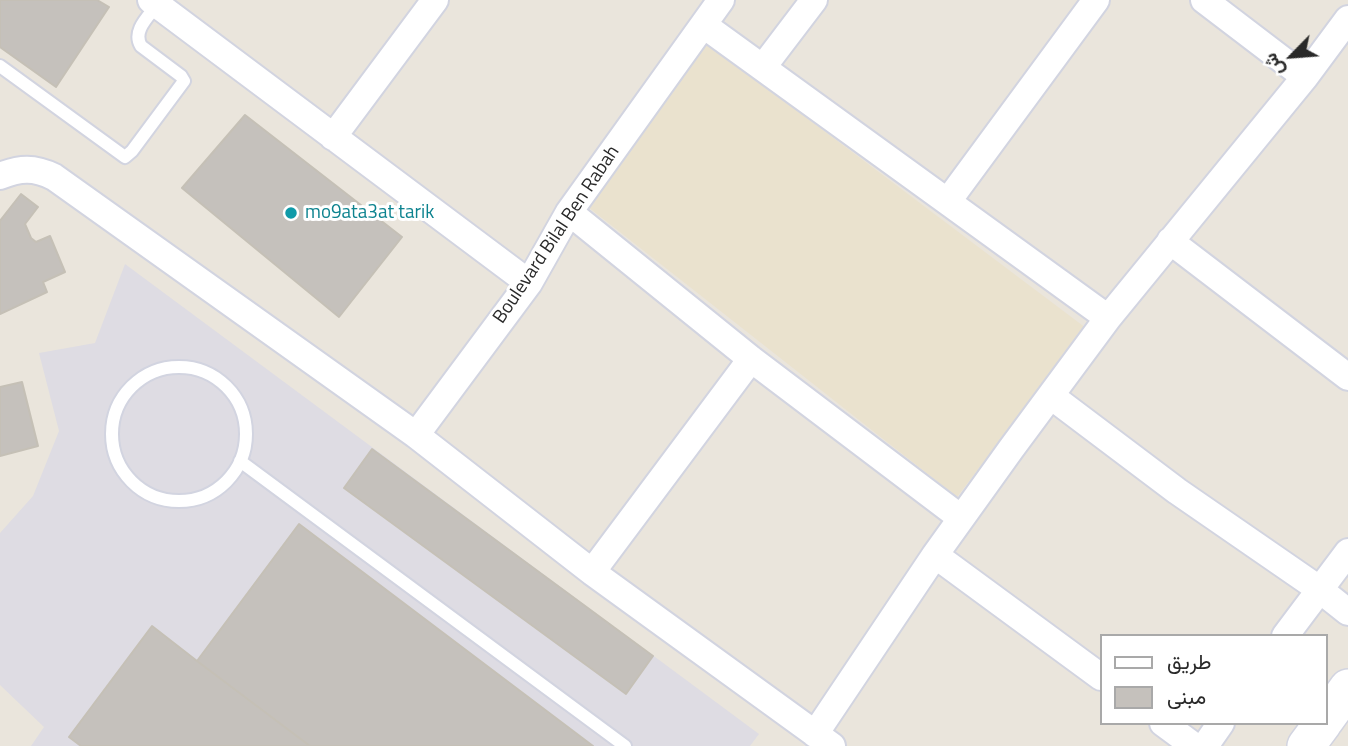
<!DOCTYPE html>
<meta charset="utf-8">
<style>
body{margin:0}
#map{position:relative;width:1348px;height:746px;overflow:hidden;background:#eae5dc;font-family:"Titillium Web",Vazirmatn,sans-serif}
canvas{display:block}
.legend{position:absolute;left:1100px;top:634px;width:228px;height:91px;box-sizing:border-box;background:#fff;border:2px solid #a9a9a9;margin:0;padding:9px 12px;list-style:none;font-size:21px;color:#292929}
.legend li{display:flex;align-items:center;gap:14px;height:35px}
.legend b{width:35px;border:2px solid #a9a9a9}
.north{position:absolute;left:1257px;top:21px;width:70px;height:70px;-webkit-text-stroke:5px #fff;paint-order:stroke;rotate:245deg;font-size:19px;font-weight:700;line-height:28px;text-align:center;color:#292929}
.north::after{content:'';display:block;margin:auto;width:24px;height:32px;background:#292929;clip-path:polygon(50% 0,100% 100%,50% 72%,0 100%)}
</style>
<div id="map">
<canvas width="1348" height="746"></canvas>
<ul class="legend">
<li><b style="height:9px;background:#fff"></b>طريق</li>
<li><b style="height:19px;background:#c5c1bc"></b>مبنى</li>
</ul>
<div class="north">ش</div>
</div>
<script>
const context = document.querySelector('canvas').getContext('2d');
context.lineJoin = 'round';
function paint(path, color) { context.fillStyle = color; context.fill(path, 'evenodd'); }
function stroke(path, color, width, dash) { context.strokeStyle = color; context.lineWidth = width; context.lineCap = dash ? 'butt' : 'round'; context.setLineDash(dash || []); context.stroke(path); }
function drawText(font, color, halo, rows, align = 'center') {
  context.font = font + ' "Titillium Web",sans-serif'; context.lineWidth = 6; context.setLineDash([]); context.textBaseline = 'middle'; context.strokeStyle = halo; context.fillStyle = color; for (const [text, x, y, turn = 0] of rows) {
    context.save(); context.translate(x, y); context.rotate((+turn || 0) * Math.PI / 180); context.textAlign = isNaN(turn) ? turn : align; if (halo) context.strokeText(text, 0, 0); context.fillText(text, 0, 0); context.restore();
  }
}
paint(new Path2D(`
 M125 264 759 734 750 746H31L44 727 0 685V533L33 496 59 431 39 353 95 343Z`), '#dedce3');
paint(new Path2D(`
 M706 42 1086 328 957 497 583 203Z`), '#eae2ce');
const building = new Path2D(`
 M0 0H97L109 7 56 87 0 47Z
 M245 115 402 237 339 317 182 188Z
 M21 194 38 207 25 224 31 238 36 242 50 236 65 272 43 282 47 292 0 314V221Z
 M22 382 38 446 0 456V387Z
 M372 449 653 656 626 694 344 488Z
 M299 524 593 746H310L197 661Z
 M152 626 197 661 310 746H81L69 737Z`);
paint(building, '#c5c1bc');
stroke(building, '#c5c0b6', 2);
const lane = new Path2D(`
 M0 66 125 157 132 151 184 81 181 76 141 46C132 31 148 17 157 5
 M112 434a67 67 0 1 1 134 0a67 67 0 1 1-134 0Z
 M240 461 625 746`);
const street = new Path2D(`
 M151 0 529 283
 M1204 0 1305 77
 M705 26 1108 318
 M763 67 814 0
 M333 137 435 0
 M0 176C20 168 34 167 54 177L416 435 592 572 832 746
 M948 201 1096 0
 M569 212 751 359 961 518
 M1170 241 1348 377
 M1051 396 1177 491 1319 589 1348 612
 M416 435 529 283 569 212 721 0
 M935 555 1101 677
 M592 572 751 359
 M1285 636 1348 552
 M1163 723 1194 746
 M815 734 935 555 1011 449 1108 318 1305 77 1348 19
 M1205 746 1221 723`);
const secondary = new Path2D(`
 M1325 720 1348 688
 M1306 746 1323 723`);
stroke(lane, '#d2d4e0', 16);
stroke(street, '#d2d4e0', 30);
stroke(secondary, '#d2d4e0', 40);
stroke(lane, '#fff', 12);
stroke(street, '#fff', 26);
stroke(secondary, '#fff', 37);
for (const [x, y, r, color] of [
 [291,213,7,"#0f9aa8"]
]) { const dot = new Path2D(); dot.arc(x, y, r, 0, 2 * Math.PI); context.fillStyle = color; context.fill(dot); stroke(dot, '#fff', 2.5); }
drawText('19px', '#0d838f', '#fff', [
 ["mo9ata3at tarik",305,213]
], 'left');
drawText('19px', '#292929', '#fff', [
 ["Boulevard Bilal Ben Rabah",557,235,-56]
]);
</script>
